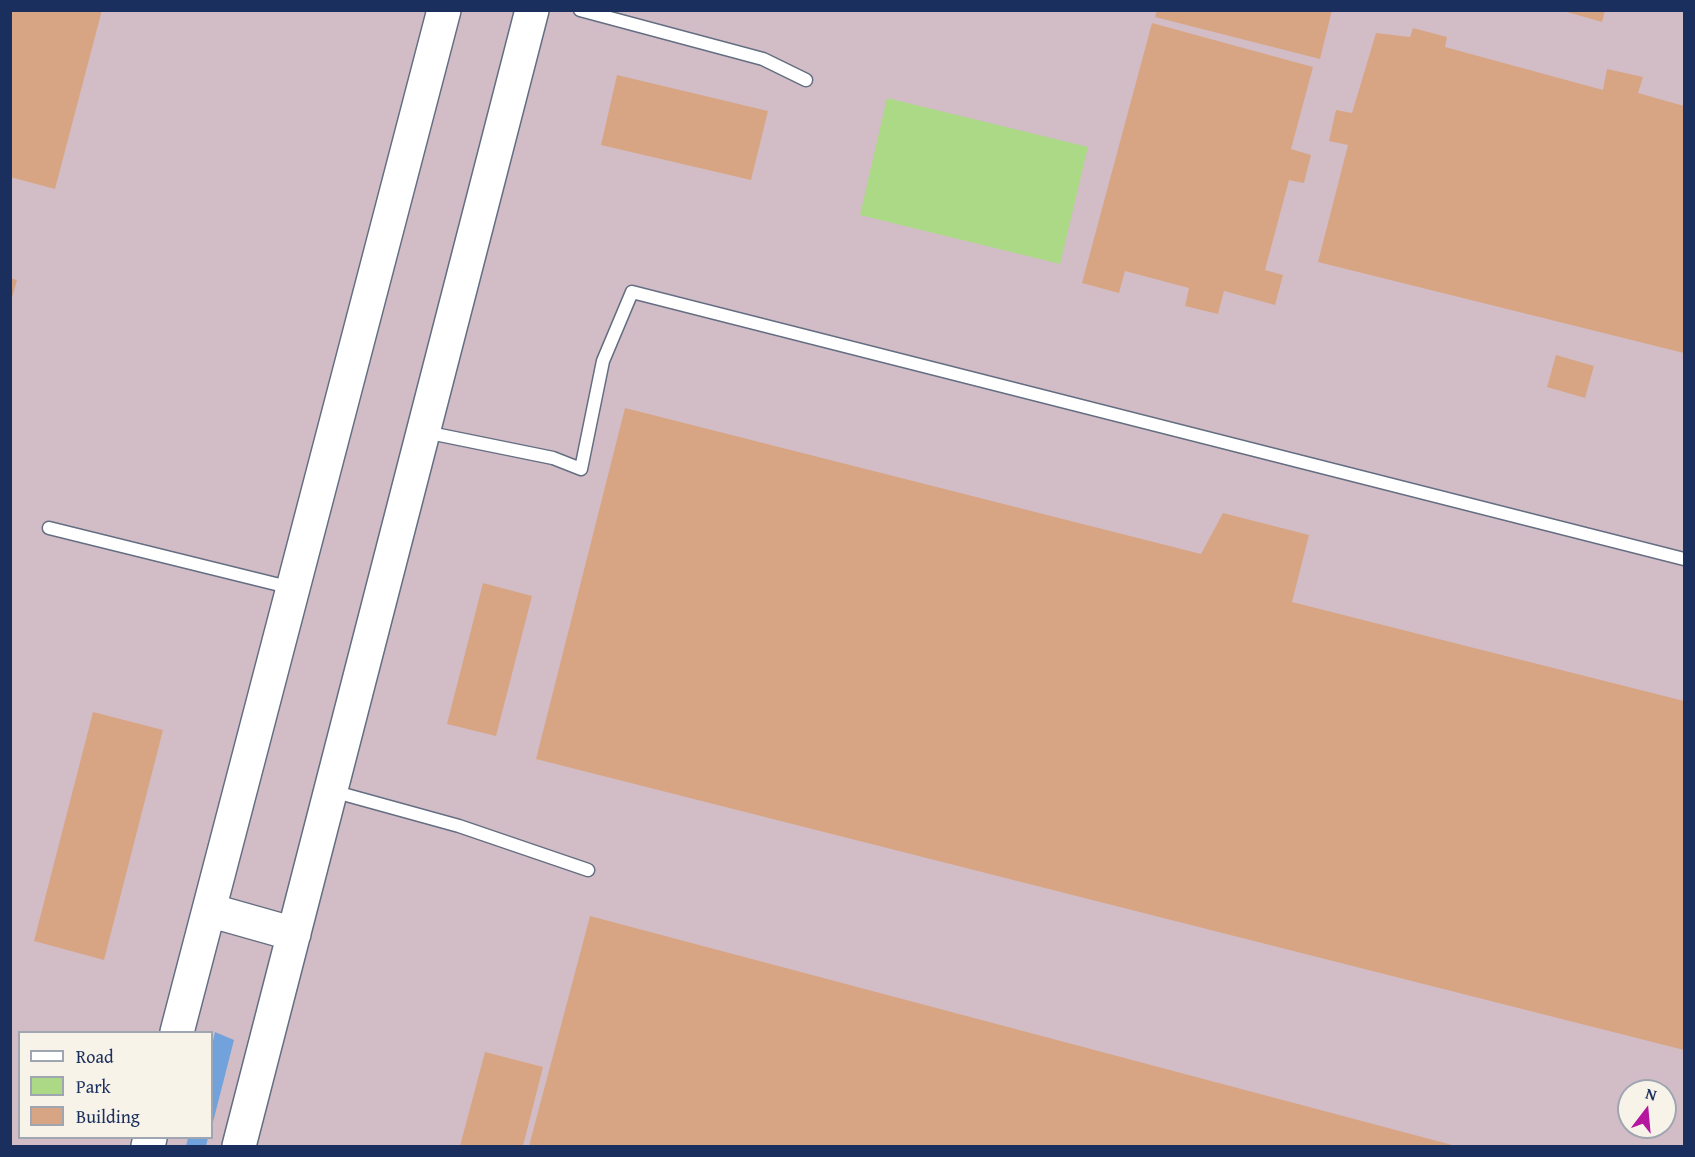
<!DOCTYPE html>
<style>
body{margin:0}
#map{position:relative;width:1695px;height:1157px;overflow:hidden;background:#ebe4c5;font-family:"Gentium Book Plus",serif}
canvas{display:block}
.frame{position:absolute;inset:0;border:12px solid #1b2f5e;pointer-events:none}
.legend{position:absolute;left:18px;top:1031px;width:195px;height:108px;box-sizing:border-box;background:#f7f3e8;border:2px solid #9fa5b1;margin:0;padding:8px 10px;list-style:none;font-size:18px;color:#1b2f5e}
.legend li{display:flex;align-items:center;gap:12px;height:30px}
.legend b{width:30px;border:2px solid #9fa5b1}
.north{position:absolute;left:1617px;top:1079px;width:60px;height:60px;box-sizing:border-box;background:#f7f3e8;border:2px solid #9fa5b1;border-radius:50%;rotate:16deg;font-size:16px;font-weight:700;line-height:24px;text-align:center;color:#1b2f5e}
.north::after{content:'';display:block;margin:auto;width:21px;height:27px;background:#b5179e;clip-path:polygon(50% 0,100% 100%,50% 72%,0 100%)}
</style>
<div id="map">
<canvas width="1695" height="1157"></canvas>
<div class="frame"></div>
<ul class="legend">
<li><b style="height:8px;background:#fff"></b>Road</li>
<li><b style="height:16px;background:#acd985"></b>Park</li>
<li><b style="height:16px;background:#d7a584"></b>Building</li>
</ul>
<div class="north">N</div>
</div>
<script>
const context = document.querySelector('canvas').getContext('2d');
context.lineJoin = 'round';
function paint(path, color) { context.fillStyle = color; context.fill(path, 'evenodd'); }
function stroke(path, color, width, dash) { context.strokeStyle = color; context.lineWidth = width; context.lineCap = dash ? 'butt' : 'round'; context.setLineDash(dash || []); context.stroke(path); }
paint(new Path2D(`
 M10 11H1684V1146H11ZM20 1032H212V1138H20ZM1629 1091H1665V1127H1629Z`), '#d2bdc6');
paint(new Path2D(`
 M887 98 1088 147 1060 264 860 215Z`), '#acd985');
paint(new Path2D(`
 M215 1032 234 1040 212 1126V1045Z
 M188 1138H208L206 1146H186Z`), '#71a2dc');
paint(new Path2D(`
 M10 10H102L55 189 10 177Z
 M1157 10H1332L1320 59 1155 17Z
 M1560 10H1605L1602 22Z
 M1152 23 1313 67 1291 149 1311 155 1304 183 1289 180 1265 270 1283 275 1275 305 1224 291 1218 314 1185 306 1189 288 1125 271 1119 293 1082 283Z
 M1413 28 1447 37 1445 47 1603 90 1607 69 1643 77 1638 93 1684 106V353L1318 262 1348 145 1329 141 1336 110 1352 113 1376 33 1410 37Z
 M617 75 768 111 751 180 601 145Z
 M10 278 17 280 11 301H10Z
 M1556 355 1594 366 1585 398 1547 387Z
 M625 408 1201 554 1223 513 1309 535 1292 602 1684 701V1050L536 759Z
 M483 583 532 596 496 736 447 724Z
 M93 712 163 730 104 960 34 941Z
 M590 916 1456 1146H529Z
 M485 1052 543 1067 523 1146H460Z`), '#d7a584');
const lane = new Path2D(`
 M580 10 763 59 806 80
 M425 432 553 458 581 469 603 361 632 292 1684 559
 M49 528 292 588
 M332 791 459 826 588 870`);
const secondary = new Path2D(`
 M209 910 294 934
 M177 1032 444 10
 M148 1146 150 1138
 M239 1146 532 10`);
stroke(lane, '#646e82', 15);
stroke(secondary, '#646e82', 36);
stroke(lane, '#fff', 12);
stroke(secondary, '#fff', 33);
</script>
